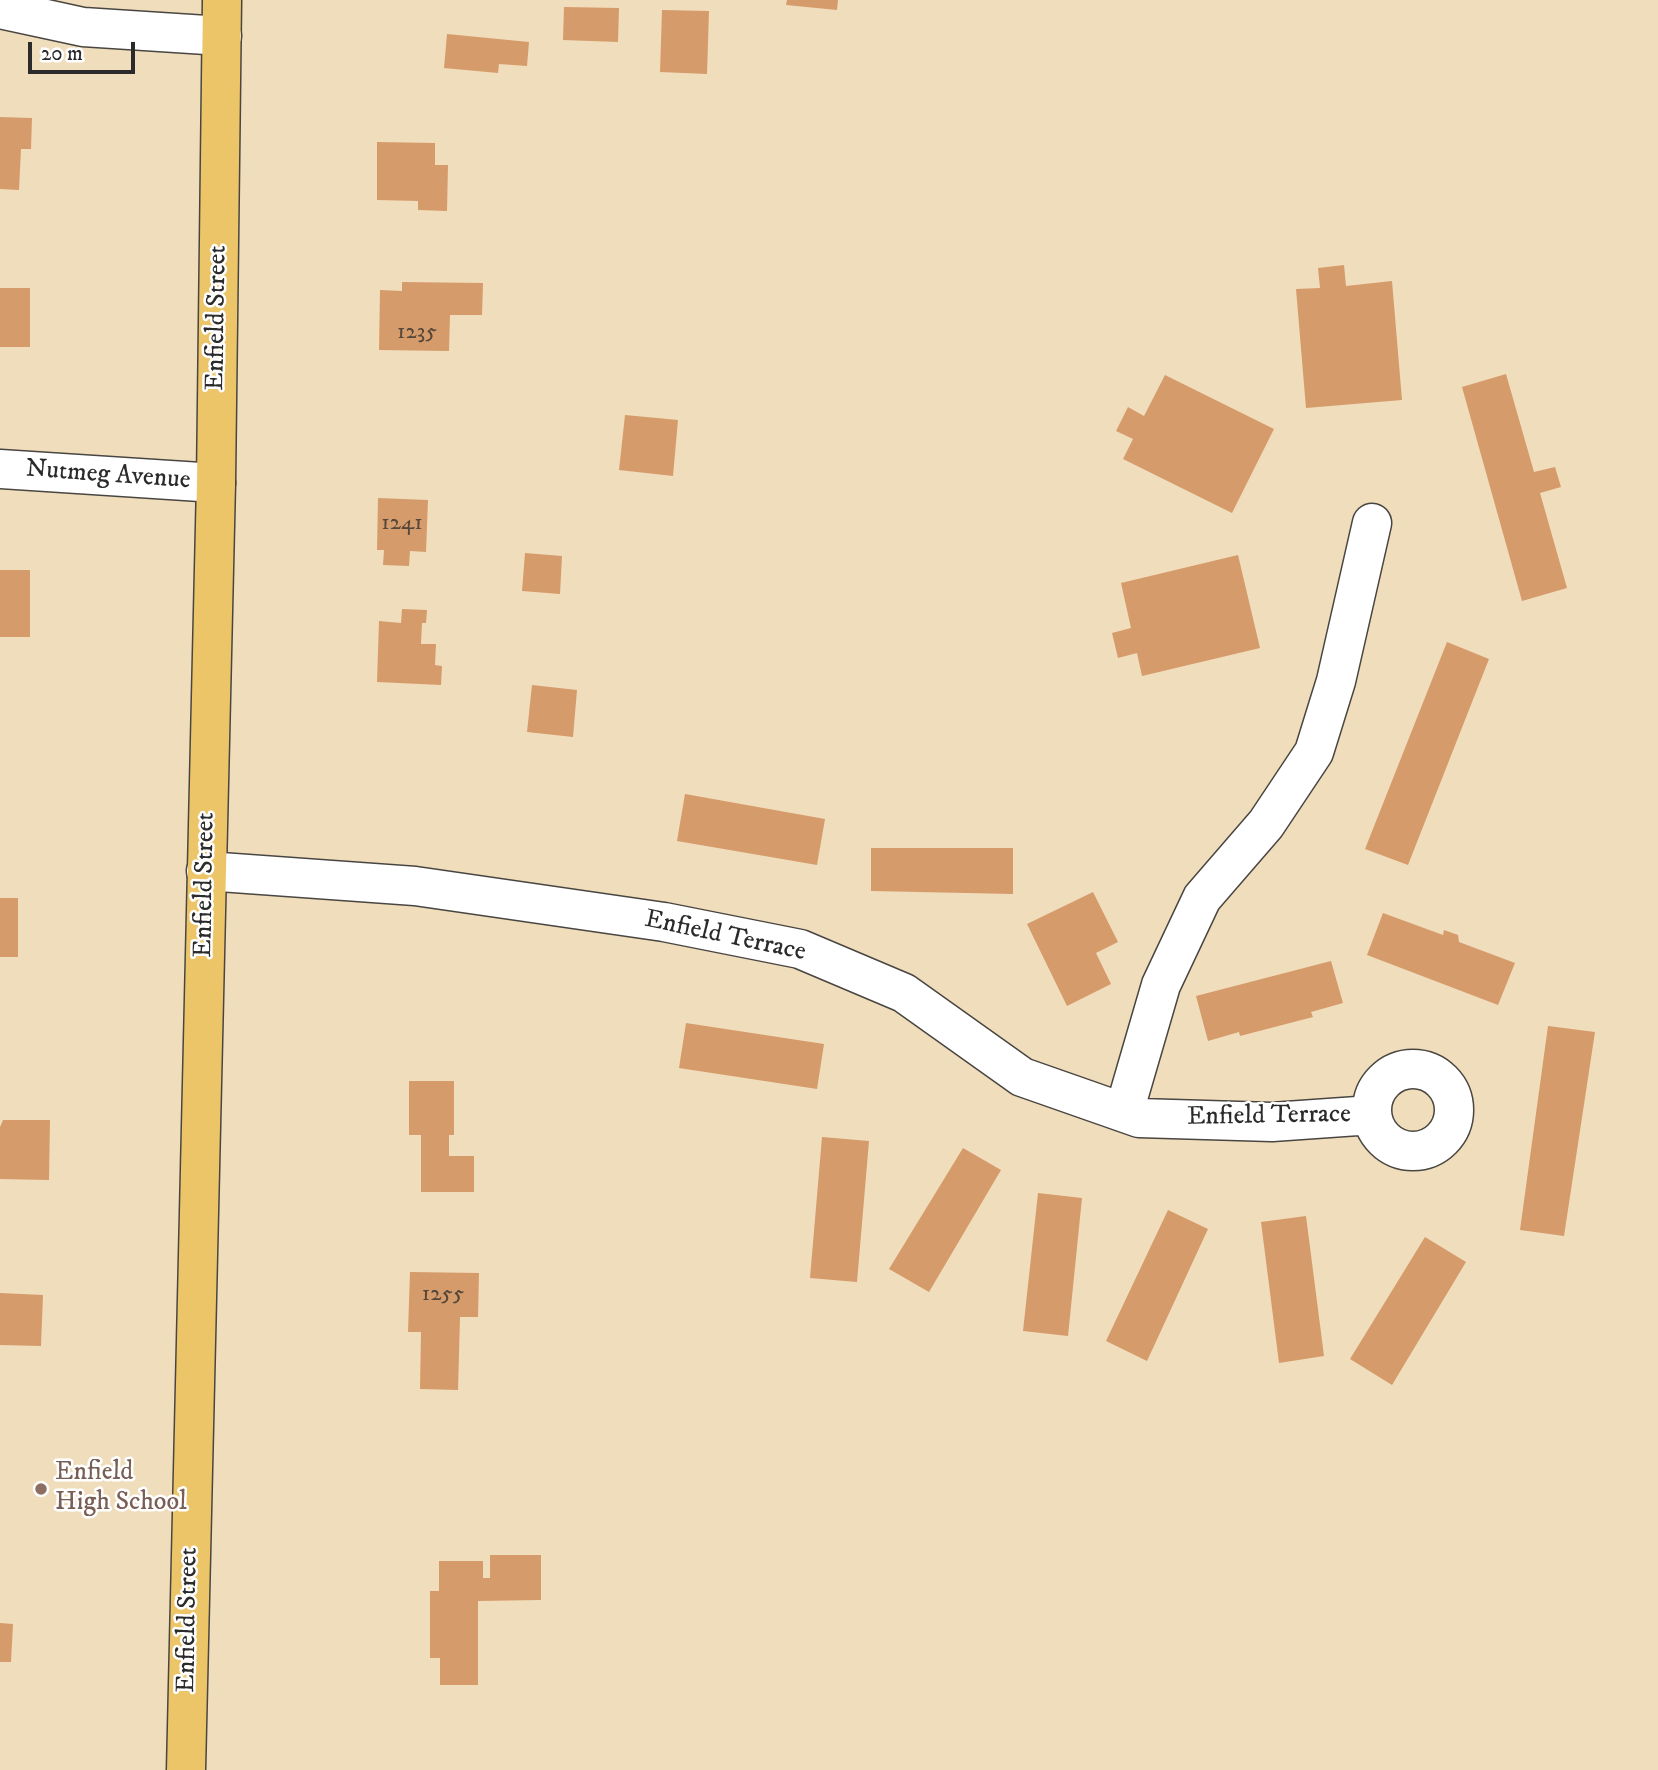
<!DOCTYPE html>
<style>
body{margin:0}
#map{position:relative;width:1658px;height:1770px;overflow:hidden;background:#f0ddbc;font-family:"IM FELL DW Pica",serif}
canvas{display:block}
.scale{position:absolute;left:28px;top:42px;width:107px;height:32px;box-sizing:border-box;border:4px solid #2b2b2b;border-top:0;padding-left:9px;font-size:21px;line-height:24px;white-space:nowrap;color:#2b2b2b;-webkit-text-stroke:5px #fff;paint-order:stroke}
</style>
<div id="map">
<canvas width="1658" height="1770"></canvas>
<div class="scale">20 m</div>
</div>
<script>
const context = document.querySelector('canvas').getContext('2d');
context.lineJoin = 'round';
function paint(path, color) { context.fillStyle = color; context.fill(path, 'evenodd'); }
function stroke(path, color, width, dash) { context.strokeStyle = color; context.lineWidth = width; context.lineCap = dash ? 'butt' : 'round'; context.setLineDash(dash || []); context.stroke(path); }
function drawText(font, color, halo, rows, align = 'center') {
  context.font = font + ' "IM FELL DW Pica",serif'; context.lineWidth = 5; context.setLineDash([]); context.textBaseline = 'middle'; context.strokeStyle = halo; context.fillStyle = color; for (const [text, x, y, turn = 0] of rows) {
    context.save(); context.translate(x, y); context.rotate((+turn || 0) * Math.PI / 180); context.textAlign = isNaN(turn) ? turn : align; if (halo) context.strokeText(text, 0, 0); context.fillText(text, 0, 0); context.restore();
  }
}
paint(new Path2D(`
 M787 0H838L837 10 786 5Z
 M564 7 619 8 618 42 563 40Z
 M662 10 709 11 707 74 660 72Z
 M447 34 529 42 527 66 499 64 498 73 444 68Z
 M0 117 32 118 31 149H21L19 190 0 189Z
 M377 142 435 143V165H448L447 211 418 210V201L377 200Z
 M1344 265 1346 286 1392 281 1402 400 1306 408 1296 289 1320 288 1318 268Z
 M402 282 483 283 482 315H450L449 351 379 350 380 290 402 291Z
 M0 288H30V347H0Z
 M1506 374 1534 472 1555 467 1561 487 1540 493 1567 588 1522 601 1462 387Z
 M1165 375 1274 429 1232 513 1123 459 1133 439 1116 431 1128 407 1144 416Z
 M625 415 678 420 673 476 619 470Z
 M378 498 428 500 426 552 410 551 409 566 383 565 384 550H377Z
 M525 553 562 556 560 594 522 591Z
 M1238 555 1260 648 1142 676 1137 653 1118 658 1112 633 1131 628 1121 583Z
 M0 570H30V637H0Z
 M402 609 427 610 426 623H422L421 644H436L435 665 442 666 441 685 377 682 379 621 401 623Z
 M1447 642 1489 659 1408 865 1365 849Z
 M532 685 577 690 573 737 527 732Z
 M685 794 825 819 817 865 677 841Z
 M871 848H1013V894L871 891Z
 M1093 892 1118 942 1096 953 1111 984 1067 1006 1027 924Z
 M0 898H18V957H0Z
 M1383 913 1443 935 1444 930 1458 935 1459 942 1515 963 1498 1005 1367 955Z
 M1331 961 1343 1003 1311 1012 1313 1017 1240 1036 1239 1032 1208 1041 1196 996Z
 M686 1023 824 1044 817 1089 679 1068Z
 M1548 1026 1595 1032 1564 1236 1520 1230Z
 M409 1081H454V1135H449V1156H474V1192H421V1135H409Z
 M3 1120H50L49 1180 0 1179V1127Z
 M822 1137 869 1141 857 1282 810 1278Z
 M963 1148 1001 1170 929 1292 889 1269Z
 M1038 1193 1082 1198 1068 1336 1023 1331Z
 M1168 1210 1208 1229 1147 1361 1106 1341Z
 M1306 1216 1324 1356 1279 1363 1261 1222Z
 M1425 1237 1466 1262 1392 1385 1350 1359Z
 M410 1272 479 1273 478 1317H460L458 1390 420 1389 421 1332H408Z
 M0 1293 43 1295 41 1346 0 1345Z
 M490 1555H541V1600L478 1601V1685H440V1658H430V1591H439V1561H483V1578H490Z
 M0 1623 13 1624 11 1662H0Z`), '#d69b6b');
const minor = new Path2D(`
 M0 9 83 27 222 36
 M0 469 216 483
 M206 871 415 886 664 922 800 949 904 993 1022 1077 1139 1118 1272 1122 1372 1115
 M1372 1110a41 41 0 1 1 82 0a41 41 0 1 1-82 0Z
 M1124 1112 1161 985 1202 898 1266 824 1314 752 1336 681 1372 523`);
const major = new Path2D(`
 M186 1770 216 483 222 0`);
stroke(minor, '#494641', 41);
stroke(major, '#494641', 41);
stroke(minor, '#fff', 38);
stroke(major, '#ecc569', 38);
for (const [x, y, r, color] of [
 [41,1489,7,"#8d6e63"]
]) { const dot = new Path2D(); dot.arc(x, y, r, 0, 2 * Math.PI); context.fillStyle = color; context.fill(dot); stroke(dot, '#fff', 2.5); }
drawText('23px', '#56473b', null, [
 ["1235",417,333],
 ["1241",402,524],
 ["1255",443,1295]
]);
drawText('26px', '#2b2b2b', '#fff', [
 ["Enfield Street",218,318,-89],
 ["Nutmeg Avenue",108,476,4],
 ["Enfield Street",206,885,-89],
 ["Enfield Terrace",725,937,12],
 ["Enfield Terrace",1269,1117,-1],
 ["Enfield Street",189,1620,-89]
]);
drawText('26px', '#785e54', '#fff', [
 ["Enfield",55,1474],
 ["High School",55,1504]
], 'left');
</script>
